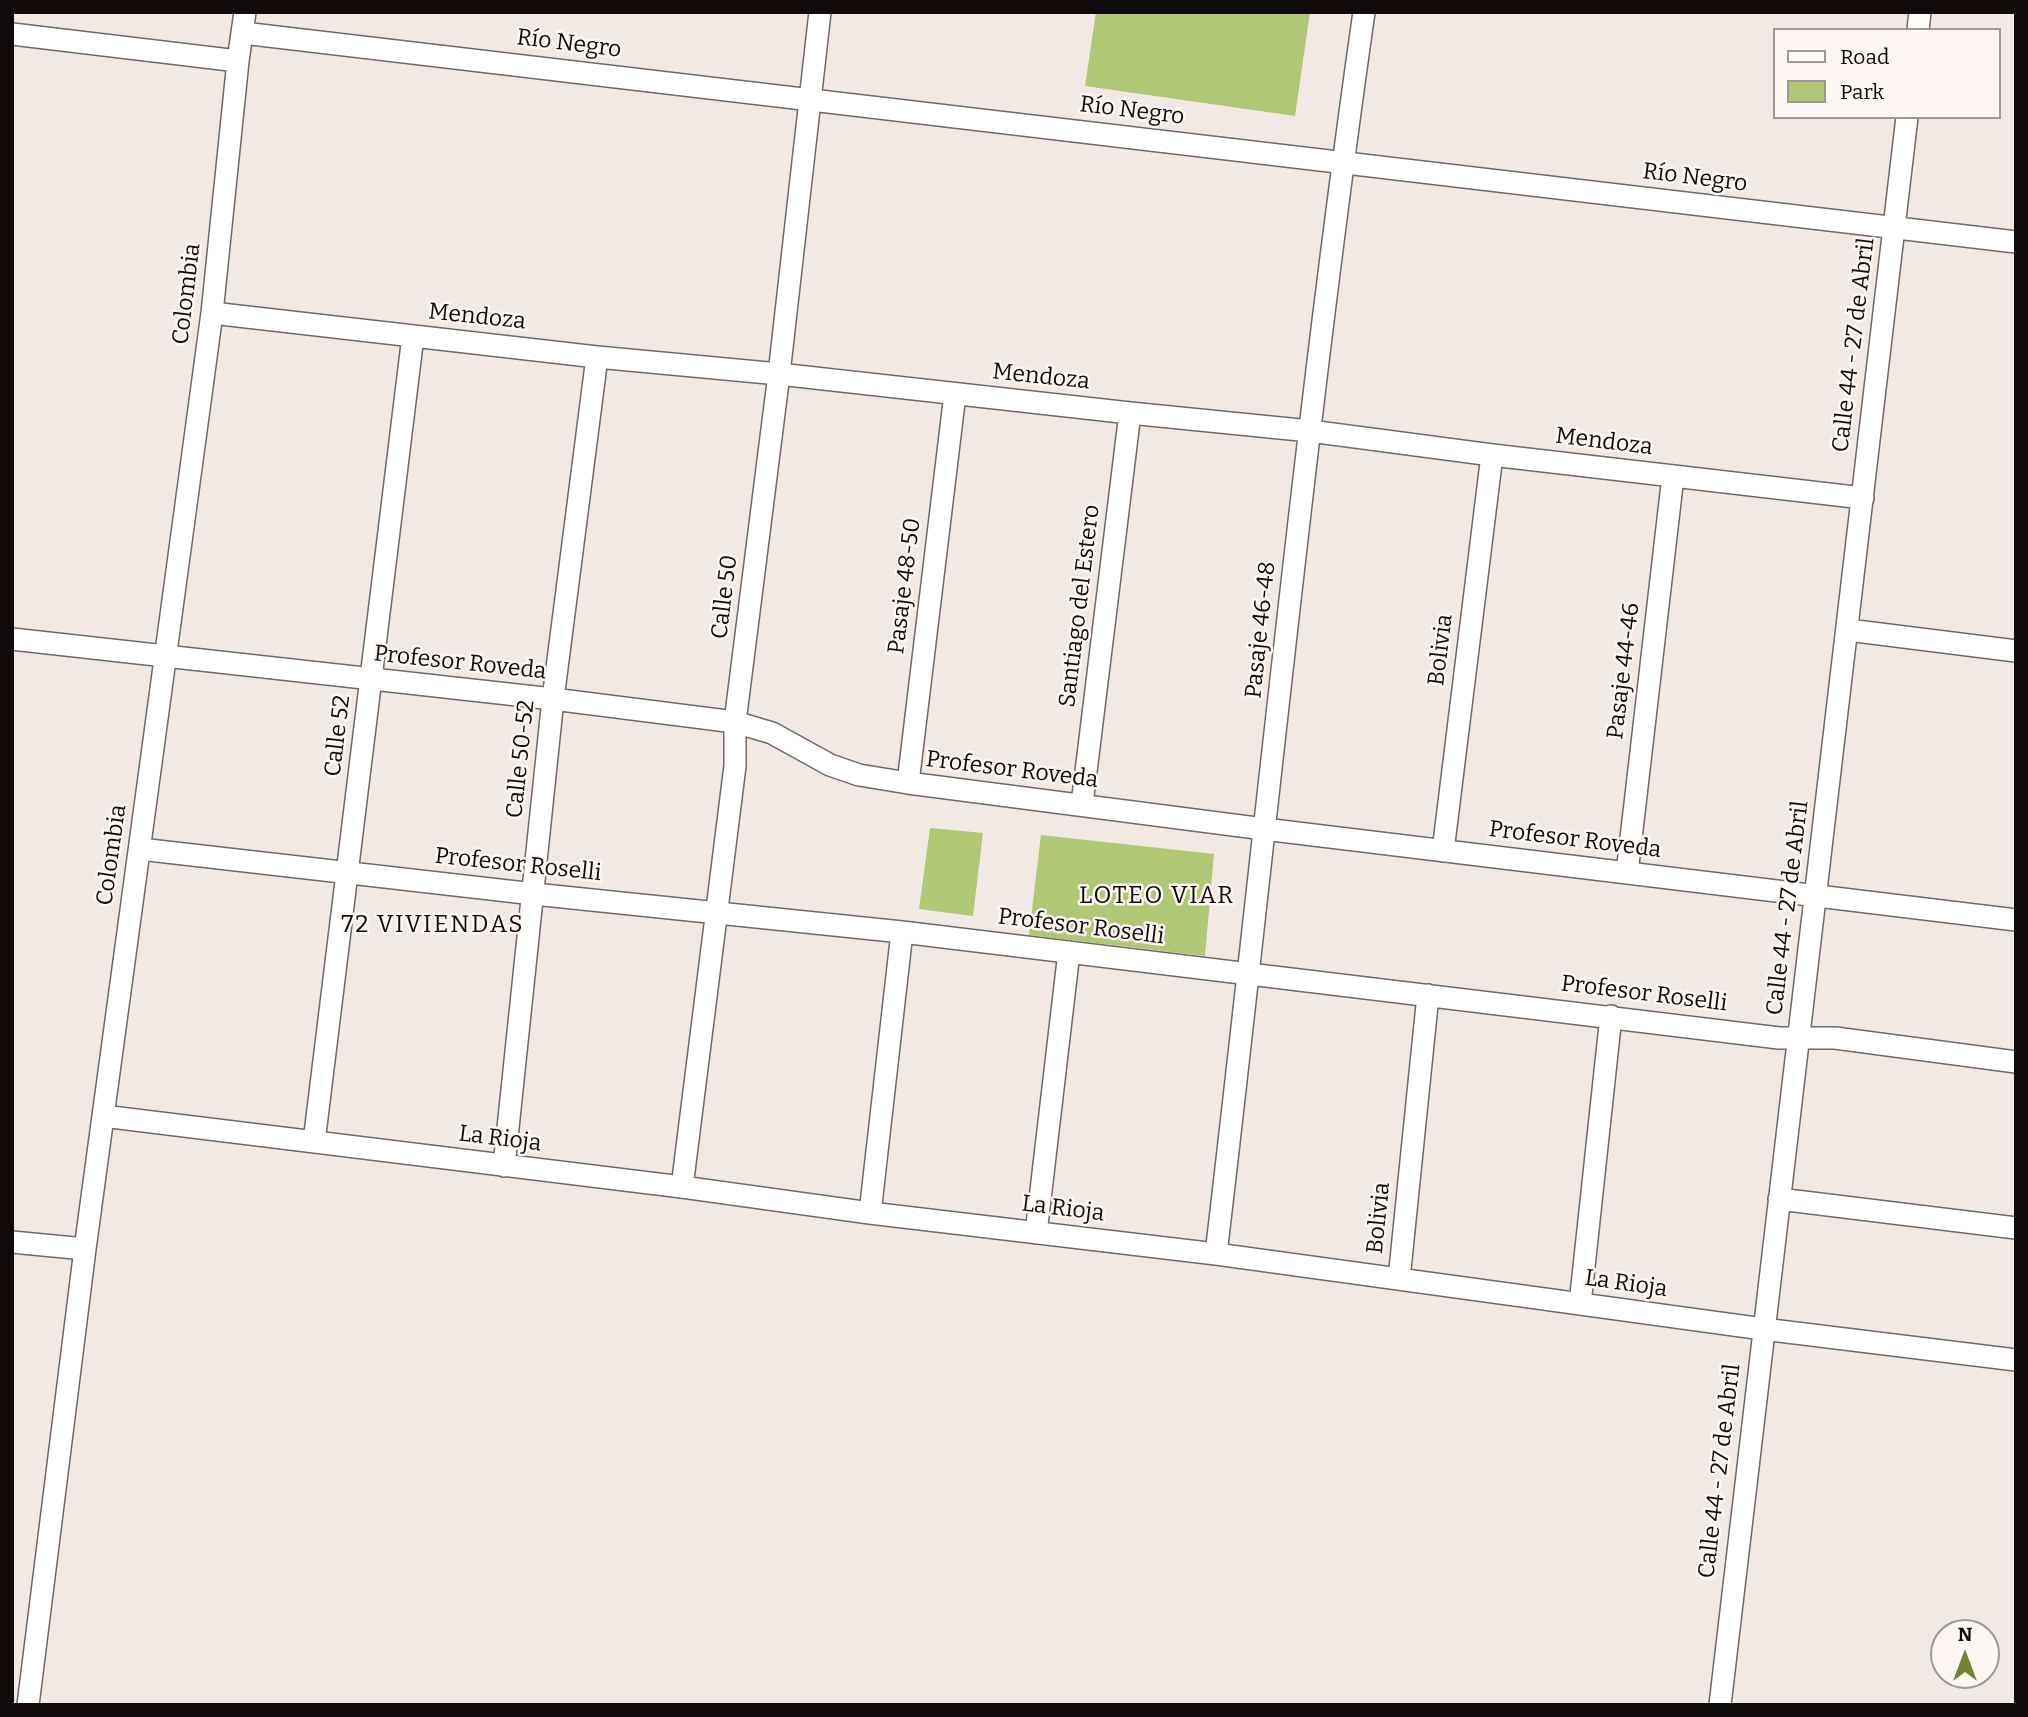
<!DOCTYPE html>
<meta charset="utf-8">
<style>
body{margin:0}
#map{position:relative;width:2028px;height:1717px;overflow:hidden;background:#f2e8e4;font-family:Bitter,serif}
canvas{display:block}
.frame{position:absolute;inset:0;border:14px solid #0f0b0a;pointer-events:none}
.legend{position:absolute;left:1773px;top:28px;width:228px;height:91px;box-sizing:border-box;background:#fef6f2;border:2px solid #9e9895;margin:0;padding:9px 12px;list-style:none;font-size:21px;color:#0f0b0a}
.legend li{display:flex;align-items:center;gap:14px;height:35px}
.legend b{width:35px;border:2px solid #9e9895}
.north{position:absolute;left:1930px;top:1619px;width:70px;height:70px;box-sizing:border-box;background:#fef6f2;border:2px solid #9e9895;border-radius:50%;rotate:0deg;font-size:19px;font-weight:700;line-height:28px;text-align:center;color:#0f0b0a}
.north::after{content:'';display:block;margin:auto;width:24px;height:32px;background:#718232;clip-path:polygon(50% 0,100% 100%,50% 72%,0 100%)}
</style>
<div id="map">
<canvas width="2028" height="1717"></canvas>
<div class="frame"></div>
<ul class="legend">
<li><b style="height:9px;background:#fff"></b>Road</li>
<li><b style="height:19px;background:#b0c875"></b>Park</li>
</ul>
<div class="north">N</div>
</div>
<script>
const context = document.querySelector('canvas').getContext('2d');
context.lineJoin = 'round';
function paint(path, color) { context.fillStyle = color; context.fill(path, 'evenodd'); }
function stroke(path, color, width, dash) { context.strokeStyle = color; context.lineWidth = width; context.lineCap = dash ? 'butt' : 'round'; context.setLineDash(dash || []); context.stroke(path); }
function drawText(font, color, halo, rows, align = 'center') {
  context.font = font + ' Bitter,serif'; context.lineWidth = 5; context.setLineDash([]); context.textBaseline = 'middle'; context.strokeStyle = halo; context.fillStyle = color; for (const [text, x, y, turn = 0] of rows) {
    context.save(); context.translate(x, y); context.rotate((+turn || 0) * Math.PI / 180); context.textAlign = isNaN(turn) ? turn : align; if (halo) context.strokeText(text, 0, 0); context.fillText(text, 0, 0); context.restore();
  }
}
paint(new Path2D(`
 M1096 12H1310L1295 116 1085 86Z
 M930 828 983 833 973 916 919 909Z
 M1041 835 1214 854 1205 956 1029 935Z`), '#b0c875');
const minor = new Path2D(`
 M1918 30 1920 12
 M243 33 2016 242
 M12 34 238 61
 M212 313 597 357 779 374 1130 413 1310 431 1492 455 1863 498
 M1848 630 2016 651
 M12 639 553 699 735 722 772 733 830 765 859 775 908 783 1264 829 2016 920
 M908 783 955 394
 M1082 804 1130 413
 M140 849 534 894 902 932 1779 1038H1835L2016 1062
 M1443 851 1492 455
 M1627 873 1673 476
 M103 1116 682 1187 870 1213 1216 1254 1763 1329 2016 1360
 M314 1142 413 336
 M504 1166 553 699 597 357
 M682 1187 735 766V722L779 374 820 12
 M1779 1199 2016 1228
 M870 1213 902 932
 M1036 1233 1069 952
 M12 1242 85 1249
 M1216 1254C1265 840 1305 425 1364 12
 M1399 1279 1428 995
 M1580 1304 1611 1016
 M28 1705 85 1249 212 313 238 61 245 12
 M1720 1705 1907 117`);
stroke(minor, '#716965', 24);
stroke(minor, '#fff', 21);
drawText('23px', '#0f0b0a', '#fef6f2', [
 ["Río Negro",569,44,7],
 ["Río Negro",1132,111,7],
 ["Río Negro",1695,178,7],
 ["Colombia",187,294,-83],
 ["Mendoza",477,317,6],
 ["Calle 44 - 27 de Abril",1854,345,-83],
 ["Mendoza",1041,377,6],
 ["Mendoza",1604,442,7],
 ["Pasaje 48-50",905,586,-83],
 ["Calle 50",725,597,-83],
 ["Santiago del Estero",1080,606,-83],
 ["Pasaje 46-48",1261,630,-84],
 ["Bolivia",1441,650,-83],
 ["Profesor Roveda",460,663,6],
 ["Pasaje 44-46",1624,671,-83],
 ["Calle 52",338,736,-83],
 ["Calle 50-52",521,759,-84],
 ["Profesor Roveda",1012,770,7],
 ["Profesor Roveda",1575,840,7],
 ["Colombia",112,855,-82],
 ["Profesor Roselli",518,865,6],
 ["Calle 44 - 27 de Abril",1788,908,-83],
 ["Profesor Roselli",1081,927,7],
 ["Profesor Roselli",1644,994,7],
 ["La Rioja",500,1139,7],
 ["La Rioja",1063,1209,7],
 ["Bolivia",1379,1218,-84],
 ["La Rioja",1626,1284,8],
 ["Calle 44 - 27 de Abril",1720,1471,-83]
]);
context.letterSpacing = '2px';
drawText('24px', '#0f0b0a', '#fef6f2', [
 ["LOTEO VIAR",1157,896],
 ["72 VIVIENDAS",433,925]
]);
context.letterSpacing = '0px';
</script>
